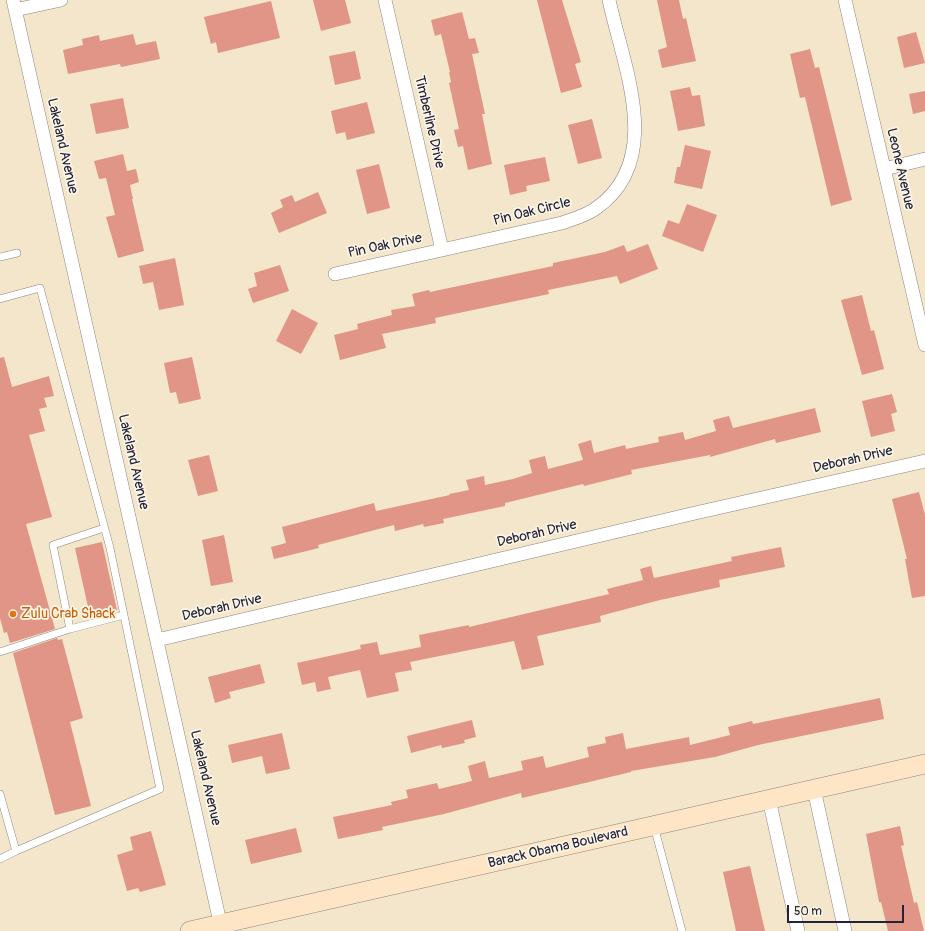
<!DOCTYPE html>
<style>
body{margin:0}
#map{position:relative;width:925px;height:931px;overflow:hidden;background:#f4e6ca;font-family:Pangolin,sans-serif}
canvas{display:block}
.scale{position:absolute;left:787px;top:905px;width:117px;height:18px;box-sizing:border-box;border:2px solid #22223b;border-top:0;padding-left:5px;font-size:12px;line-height:14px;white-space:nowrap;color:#22223b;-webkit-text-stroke:3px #fcf5e5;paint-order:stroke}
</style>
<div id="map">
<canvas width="925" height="931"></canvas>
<div class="scale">50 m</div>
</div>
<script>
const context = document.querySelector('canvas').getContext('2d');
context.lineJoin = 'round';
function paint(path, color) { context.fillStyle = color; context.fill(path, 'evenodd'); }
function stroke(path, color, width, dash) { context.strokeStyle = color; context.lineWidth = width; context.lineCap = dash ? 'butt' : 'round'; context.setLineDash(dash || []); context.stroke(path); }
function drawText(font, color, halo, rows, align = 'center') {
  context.font = font + ' Pangolin,sans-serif'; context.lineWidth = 3.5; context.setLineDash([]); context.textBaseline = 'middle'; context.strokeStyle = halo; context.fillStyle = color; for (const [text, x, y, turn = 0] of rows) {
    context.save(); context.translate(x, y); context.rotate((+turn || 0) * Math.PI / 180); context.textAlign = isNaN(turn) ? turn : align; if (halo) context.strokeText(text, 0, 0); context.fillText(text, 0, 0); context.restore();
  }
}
paint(new Path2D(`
 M313 0H345L351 23 321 31Z
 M537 0H562L581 62 575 64 582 87 561 93Z
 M657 0H679L683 19 686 18 696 61 662 68 658 50 667 47Z
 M271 1 280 38 218 53 216 42 211 44 204 17Z
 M462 12 469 39 475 38 479 53 472 54 485 114H482L492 164 468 170 463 146 458 147 454 130 459 129 449 83 451 82 449 72H450L441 34 435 36 431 20Z
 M916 32 925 63 904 68 897 37Z
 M133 34 136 45 156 41 160 59 121 67 120 64 68 74 63 50 83 45 82 39 99 35 100 41Z
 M810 49 815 68 819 67 852 200 831 206 805 97 800 98 790 54Z
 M355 51 361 79 335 85 329 56Z
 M690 87 692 96 700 95 705 126 678 131 670 91Z
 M925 91V111L913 114 909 94Z
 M123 98 129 128 96 134 90 104Z
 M367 102 375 133 347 140 345 132 336 134 331 111Z
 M592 119 602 158 578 164 568 125Z
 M685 145 711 151 702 189 674 183 677 167H680Z
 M123 154 127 171 136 169 139 182 130 185 133 199H132L144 251 118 258 106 217 115 215 106 178 99 179 94 161Z
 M545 157 550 181 526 186 527 191 510 195 504 165Z
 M379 164 390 208 367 214 356 170Z
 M318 192 327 213 279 233 271 213 283 207 280 200 292 195 295 202Z
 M687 204 717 215 703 252 662 236 668 220 679 224Z
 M648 244 658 269 620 284 617 276 548 290 549 294 435 318 436 323 382 334 386 348 340 360 334 335 358 329 357 324 392 315 391 310 415 306 412 294 429 290 430 292 553 266V263L605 252 624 245 627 252Z
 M175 258 184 305 159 310 153 282 143 284 139 266Z
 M280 265 289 291 253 303 248 289 257 286 254 273Z
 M862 295 871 331 874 330 884 369 862 375 841 300Z
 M292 309 318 323 301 354 276 341Z
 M4 357 12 387 49 376 54 396 44 398 47 407 39 409 45 431 29 435 52 517 26 524 55 629 10 643 7 632 4 633 0 618V358Z
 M192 357 201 399 179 404 176 392 170 393 164 363Z
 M892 394 897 412 891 414 895 431 871 437 862 401Z
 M815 408 821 432 776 443 775 439 710 457V455L631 470 632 474 584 486 583 484 505 503V506L443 519 444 523 424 527 423 524 395 531 394 525 318 545 319 548 274 559 271 547 286 543 282 527 374 503 376 511 450 495 449 494 469 490 466 480 484 476 485 485 513 479 532 473 529 460 545 456 548 469 583 460 578 444 591 440 594 453 625 445 626 449 659 442 658 437 683 432 685 440 716 431 713 420 729 416 733 428Z
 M209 455 218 491 198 496 188 460Z
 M919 492 925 515V596L912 598 905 559H907L892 499Z
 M224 535 233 582 211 586 202 540Z
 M102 542 117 610 90 616 75 548Z
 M781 547 785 567 719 580 720 587 660 600 600 616 601 622 537 636 544 665 522 670 514 641 410 662 412 670 395 673 399 691 367 698 360 670 328 677 331 689 317 692 315 682 302 685 297 663 361 649 360 645 377 642 380 655 421 647 419 635 469 625V627L609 594 607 589 643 580 640 569 651 566 654 578 732 561 731 557Z
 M57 638 58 640 62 639 83 718 70 722 91 806 55 815 13 653Z
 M260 664 265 683 229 692 231 698 215 703 208 677Z
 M880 698 884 719 758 745 715 757 631 771V772L522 798 521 793 444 814 382 827 383 830 338 839 333 817 392 805 391 802 408 798 406 790 437 783 439 789 472 781 468 766 485 761 489 778 523 770 521 761 543 756 546 768 589 757 587 747 606 743 605 737 623 733 626 749 689 737 690 745 730 735 728 727 752 721 753 724Z
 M472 720 476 737 464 740 465 743 442 748 441 745 411 753 407 736Z
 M282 733 290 769 266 774 262 756 232 763 228 745Z
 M900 826 904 845 901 846 914 903 917 902 924 931H888L881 902H879L866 834Z
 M296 828 302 852 251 864 245 840Z
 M151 831 166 885 140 892 138 888 127 891 117 855 133 850 130 837Z
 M750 866 765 931H736L723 872Z`), '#e09586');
const service = new Path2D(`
 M0 257 17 253
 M0 299 40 288 110 548 160 789 16 851
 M70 629 124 615
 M0 652 70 629 53 545 104 528
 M0 794 16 851 0 859
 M654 826 682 931`);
const minor = new Path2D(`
 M13 0 222 931
 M385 0 442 250
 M845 0 925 345
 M15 10 61 0
 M884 169 925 159
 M335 274 562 223C573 219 585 216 595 209 666 161 623 66 609 0
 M157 640 691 514 925 461
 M814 789 845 931
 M769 799 798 931`);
const secondary = new Path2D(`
 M190 931 925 764`);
stroke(service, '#8b8482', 8);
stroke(minor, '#8b8482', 14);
stroke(secondary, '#8b8482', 20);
stroke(service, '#fff', 7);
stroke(minor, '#fff', 13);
stroke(secondary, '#fee5c5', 19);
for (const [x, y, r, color] of [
 [13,614,4,"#e8710a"]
]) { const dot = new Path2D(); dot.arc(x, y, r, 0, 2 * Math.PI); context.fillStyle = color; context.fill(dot); stroke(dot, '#fcf5e5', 1.5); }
drawText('14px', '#22223b', '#fcf5e5', [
 ["Timberline Drive",429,122,77],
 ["Lakeland Avenue",62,146,77],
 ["Leone Avenue",900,169,77],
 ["Pin Oak Circle",532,212,-14],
 ["Pin Oak Drive",385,246,-12],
 ["Deborah Drive",853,460,-13],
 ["Lakeland Avenue",133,462,77],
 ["Deborah Drive",537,534,-13],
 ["Deborah Drive",222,608,-13],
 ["Lakeland Avenue",205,778,77],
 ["Barack Obama Boulevard",558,848,-13]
]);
drawText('14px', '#c56008', '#fcf5e5', [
 ["Zulu Crab Shack",21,614]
], 'left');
</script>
